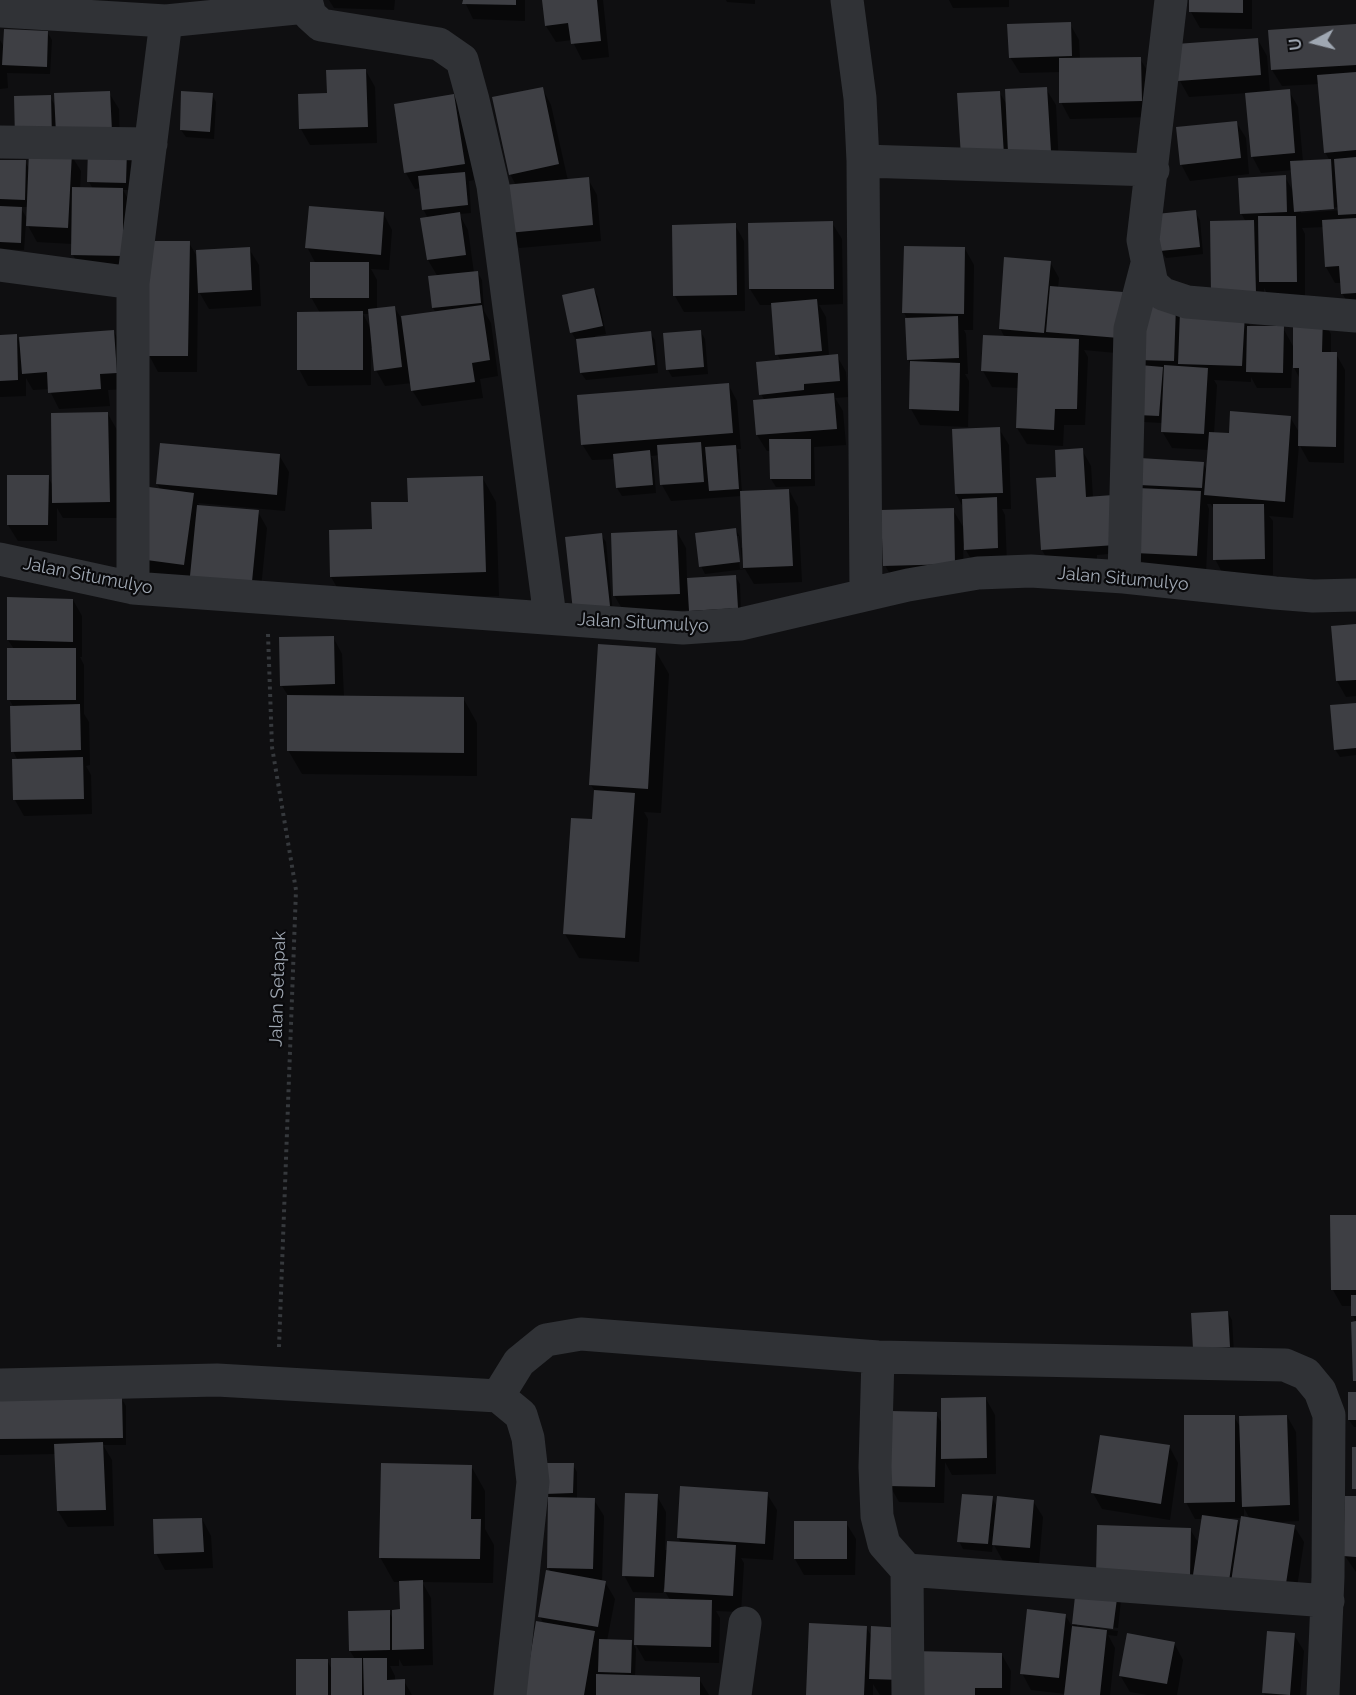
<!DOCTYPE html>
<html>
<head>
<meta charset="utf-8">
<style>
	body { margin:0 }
	#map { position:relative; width:1356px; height:1695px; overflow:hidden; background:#0f0f11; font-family:Raleway,sans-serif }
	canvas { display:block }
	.north { position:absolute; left:1284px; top:12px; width:60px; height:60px; -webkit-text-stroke:4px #0a0a0c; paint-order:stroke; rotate:263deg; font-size:16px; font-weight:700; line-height:24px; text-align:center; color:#9fa7b2 }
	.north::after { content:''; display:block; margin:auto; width:21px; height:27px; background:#9fa7b2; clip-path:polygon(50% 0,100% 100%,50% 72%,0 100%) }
</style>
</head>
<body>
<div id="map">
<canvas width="1356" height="1695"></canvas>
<div class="north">U</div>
</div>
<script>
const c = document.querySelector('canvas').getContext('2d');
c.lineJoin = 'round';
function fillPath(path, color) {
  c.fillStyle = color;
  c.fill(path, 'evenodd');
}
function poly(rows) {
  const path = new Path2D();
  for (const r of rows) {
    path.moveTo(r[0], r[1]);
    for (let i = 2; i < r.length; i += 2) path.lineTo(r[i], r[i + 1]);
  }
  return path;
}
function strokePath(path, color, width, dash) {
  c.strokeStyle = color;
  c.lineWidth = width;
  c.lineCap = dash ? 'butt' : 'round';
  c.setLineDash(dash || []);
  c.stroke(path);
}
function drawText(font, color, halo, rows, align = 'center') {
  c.font = font + ' Raleway,sans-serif';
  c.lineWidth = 4.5;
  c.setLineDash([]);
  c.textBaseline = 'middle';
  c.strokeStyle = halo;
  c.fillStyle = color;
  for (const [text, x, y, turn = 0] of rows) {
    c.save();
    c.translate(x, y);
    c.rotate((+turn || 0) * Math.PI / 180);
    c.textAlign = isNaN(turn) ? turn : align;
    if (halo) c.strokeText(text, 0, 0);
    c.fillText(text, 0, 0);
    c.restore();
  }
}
fillPath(poly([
	[329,0,395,0,394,10,334,8],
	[464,0,525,0,525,21,473,19],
	[544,0,603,0,609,57,582,60,572,40,556,42,546,26],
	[726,0,755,0,755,4,727,2],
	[949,0,1009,0,1009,7,953,8],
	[1191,0,1252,0,1252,29,1200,28,1191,12],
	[1070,24,1079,40,1080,60,1140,59,1150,75,1151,117,1070,119,1061,102,1061,72,1020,73,1010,57],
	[1356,26,1356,309,1352,310,1342,293,1342,283,1335,283,1326,267,1324,227,1302,228,1305,234,1305,298,1270,298,1264,288,1264,309,1222,309,1246,222,1241,213,1285,177,1294,193,1292,170,1261,173,1252,156,1247,93,1189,97,1180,81,1258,40,1267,56,1270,92,1289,91,1298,107,1303,162,1330,161,1325,152,1319,84,1282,86,1272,70],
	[1341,207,1342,210,1301,213,1301,210],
	[47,32,52,40,50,74,7,73,8,88,0,89,0,40,4,47],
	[366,71,375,87,377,143,310,145,301,129,328,94],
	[542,88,551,105,568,181,588,179,597,195,601,241,519,248,509,232,516,185,510,174],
	[1046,89,1056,105,1059,167,972,173,999,92,1008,106],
	[109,93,119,109,120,147,131,159,130,190,123,190,132,206,131,272,82,271,73,255,73,244,37,242,26,222,24,250,0,249,0,161,25,162,30,170,71,155,81,171,80,189,93,189,89,182,89,149,21,146,50,97,56,107],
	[20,207,29,207,28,220],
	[212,95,216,102,214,139,186,137,181,130],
	[454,96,463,112,474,180,469,181,471,213,459,214,468,230,474,273,477,272,482,280,484,311,491,323,498,376,480,379,483,398,422,406,412,390,412,383,385,386,376,370,373,348,371,348,371,385,308,386,299,369,320,313,311,297,316,264,307,247,383,213,392,230,389,270,371,269,377,280,377,309,395,308,401,318,436,313,433,308,430,278,438,277,428,260,422,219,428,218,423,209,421,188,415,189,406,173,395,105],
	[363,314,370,314,371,329],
	[1236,122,1246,138,1249,174,1190,181,1181,164],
	[1195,212,1200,220,1203,254,1166,258,1161,251],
	[832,223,842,239,843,304,819,305,826,317,829,356,837,356,846,372,848,397,835,398,843,411,846,445,814,447,815,486,776,487,771,479,771,451,767,451,757,435,765,401,761,394,781,361,777,354,773,305,760,305,750,289,749,224],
	[735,225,744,241,745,311,684,312,675,296],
	[189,243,198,258,249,249,259,265,261,306,209,309,198,290,197,372,158,372,149,355],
	[965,249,974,265,973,330,964,330,966,334,968,374,965,374,969,381,968,427,920,425,911,409,911,365,908,359,907,318,904,313],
	[1050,262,1059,278,1058,288,1122,294,1127,354,1084,350,1088,357,1085,425,1064,425,1063,446,1027,444,1017,428,1019,388,992,387,983,371,1005,338,1000,328],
	[594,290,598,297,606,334,595,336,595,338,650,333,655,340,658,373,586,380,581,373,576,340,572,333],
	[1175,309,1181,320,1244,315,1251,327,1283,328,1294,348,1322,318,1331,334,1331,354,1336,354,1345,370,1344,463,1309,462,1299,444,1293,518,1269,516,1273,521,1273,575,1224,576,1215,559,1214,510,1211,504,1207,504,1209,509,1206,572,1146,569,1136,553,1140,485,1203,463,1207,471,1209,450,1172,448,1162,431,1163,423,1143,422,1139,359],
	[1292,364,1300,379,1300,434,1290,417,1230,435,1214,433,1217,385,1214,380,1251,382,1251,377,1257,388,1291,388],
	[700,331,705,339,708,374,672,377,668,370],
	[114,332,123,348,126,389,108,390,110,406,59,409,49,389,33,390,26,378,26,396,0,397,0,336,16,336,22,346],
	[728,384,737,401,741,449,737,449,739,454,742,493,789,490,798,507,802,582,754,584,745,569,705,574,701,566,736,530,740,537,741,548,744,547,741,496,671,501,662,485,660,455,651,456,653,460,656,493,622,496,617,488,615,459,592,460,582,444],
	[736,536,739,536,743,569,740,569],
	[108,414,117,430,118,518,63,518,57,508,57,541,18,541,8,525,48,477,53,486],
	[999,429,1009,445,1011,509,1002,509,1005,515,1007,564,975,566,963,545,964,580,894,582,885,565,953,510,965,530,963,507,956,494],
	[1082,450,1091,466,1093,498,1120,553,1097,555,1097,564,1051,566,1042,550,1057,478],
	[279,455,289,472,285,511,198,503,200,506,258,512,267,528,259,608,150,575,141,559,161,490,157,484],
	[482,477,496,502,499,596,345,601,331,577,374,530,410,503],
	[677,532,686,548,687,579,735,576,740,584,741,615,695,618,690,610,624,612,614,595],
	[601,535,606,542,613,614,579,618],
	[73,600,82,616,82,657,80,657,84,665,84,714,89,722,90,765,86,766,91,775,92,814,24,816,15,800,18,761,13,751,14,708,9,699,14,649,8,640],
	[1356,625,1356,696,1346,697,1337,681],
	[333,637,342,654,344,697,463,698,477,723,477,776,302,774,288,750,289,697,282,686],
	[655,650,669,674,661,813,644,812,648,819,639,962,579,958,565,934,594,820,596,793,591,785],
	[1356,704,1356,755,1340,757,1335,749],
	[1356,1216,1356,1322,1353,1316,1353,1306,1342,1306,1333,1290],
	[1228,1313,1232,1320,1234,1354,1199,1356],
	[1356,1393,1356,1427,1354,1427,1349,1420],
	[121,1398,126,1406,126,1445,103,1445,112,1460,114,1526,68,1527,58,1511,56,1454,0,1455,0,1399],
	[986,1399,995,1415,996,1474,952,1475,945,1462,944,1503,899,1502,890,1486,936,1414,943,1425],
	[1287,1416,1296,1432,1299,1521,1279,1522,1279,1524,1294,1526,1304,1542,1294,1606,1121,1600,1118,1628,1077,1623,1077,1626,1118,1631,1117,1636,1108,1635,1115,1648,1110,1695,1066,1695,1066,1694,1031,1690,1022,1673,1065,1615,1073,1628,1078,1588,1190,1529,1199,1544,1203,1519,1195,1519,1186,1502,1234,1417,1241,1428],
	[1244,1508,1250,1519,1244,1518],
	[1230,1518,1243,1518,1241,1528,1237,1521,1230,1520],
	[1169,1446,1178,1463,1170,1520,1102,1509,1093,1493],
	[573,1465,577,1472,577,1499,594,1500,604,1516,602,1582,605,1582,615,1599,607,1641,631,1641,636,1649,635,1677,699,1679,709,1695,525,1695,544,1624,540,1617,551,1573,548,1567,550,1498,547,1493],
	[471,1466,485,1491,485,1529,494,1545,493,1583,422,1582,431,1598,433,1665,403,1666,399,1659,399,1666,390,1666,395,1676,395,1681,404,1681,412,1695,297,1695,327,1660,332,1670,355,1659,350,1651,389,1612,393,1619,402,1611,401,1582,394,1582,380,1557],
	[767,1494,777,1510,773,1560,741,1558,744,1563,741,1612,716,1611,720,1618,719,1663,645,1661,636,1645,670,1600,663,1588,663,1593,633,1592,624,1575,657,1496,666,1512,665,1550,668,1550,681,1543,678,1537],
	[992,1498,997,1507,1033,1501,1043,1517,1039,1564,1003,1561,993,1543,992,1552,963,1549,959,1541],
	[1356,1498,1356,1572,1345,1556],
	[202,1519,211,1536,213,1568,165,1570,156,1553],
	[846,1523,856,1539,855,1575,804,1575,795,1559],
	[866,1627,872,1637,912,1653,1002,1655,1011,1671,1010,1695,880,1695,873,1684,873,1695,808,1695],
	[1294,1635,1304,1651,1300,1695,1265,1695,1263,1692],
	[1174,1643,1183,1660,1177,1695,1148,1695,1130,1692,1120,1675]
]), '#0007');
fillPath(poly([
	[463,0,516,0,516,5,462,4],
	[542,0,597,0,601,41,571,44,568,23,545,26],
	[1189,0,1243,0,1243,13,1189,12],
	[1071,22,1072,56,1009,58,1007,24],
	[1356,24,1356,65,1271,70,1268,30],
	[4,29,48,31,47,67,2,65],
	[1258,38,1261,75,1178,81,1176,44],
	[1141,57,1142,101,1059,103,1059,58],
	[366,69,368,127,299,129,298,94,327,93,326,70],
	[1356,72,1356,150,1324,153,1317,75],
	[543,87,559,164,509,175,492,97],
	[1047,87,1051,151,1008,153,1005,89],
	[1290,89,1295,153,1251,157,1245,93],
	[110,91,112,131,56,134,54,93],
	[181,91,213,93,210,132,180,130],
	[1000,91,1004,155,961,157,957,93],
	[454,94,465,164,404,173,394,104],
	[51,95,52,138,15,139,14,96],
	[1237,121,1241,158,1180,165,1176,127],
	[88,149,127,150,126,183,87,182],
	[29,151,72,153,68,228,26,226],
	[1356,157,1356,214,1338,215,1334,159],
	[1331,159,1334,209,1294,212,1290,161],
	[0,160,26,160,25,200,0,199],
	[465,172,468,205,422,210,418,176],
	[1286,175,1287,212,1240,214,1238,178],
	[589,177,593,225,508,233,504,185],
	[72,187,123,188,123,256,71,255],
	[0,206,22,207,21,243,0,242],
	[309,206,384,212,381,255,305,248],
	[1196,210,1200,247,1160,251,1156,214],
	[460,212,466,255,427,260,420,218],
	[1258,216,1296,216,1297,282,1259,282],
	[1356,218,1356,293,1341,294,1339,266,1325,267,1322,220],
	[1254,220,1256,293,1211,294,1210,221],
	[833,221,834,289,749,289,748,223],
	[736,223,737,295,673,296,672,225],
	[148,241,190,241,188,356,147,356],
	[904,246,965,247,964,314,902,313],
	[250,247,252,290,198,293,196,250],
	[1004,257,1051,261,1044,333,999,329],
	[310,262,369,262,369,298,310,298],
	[478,271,481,303,432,308,428,276],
	[1050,286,1123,292,1119,338,1046,332],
	[594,288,603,326,570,333,562,295],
	[817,299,822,351,775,355,771,303],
	[482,305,490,360,472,363,475,382,411,391,401,316],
	[395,306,402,367,374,371,368,309],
	[1140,306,1176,307,1174,361,1137,360],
	[363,311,363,370,297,370,297,312],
	[1180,311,1245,314,1242,366,1178,364],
	[958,316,959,358,907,360,905,318],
	[1293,316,1323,316,1322,352,1337,352,1336,447,1298,446,1299,368,1293,368],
	[1247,326,1284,326,1283,373,1246,372],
	[114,330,117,373,100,374,101,389,48,393,47,372,22,374,19,337],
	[701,330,704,367,666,370,663,333],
	[651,331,655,365,580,373,576,339],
	[17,334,18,380,0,381,0,335],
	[983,335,1079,339,1077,409,1055,409,1054,430,1016,428,1018,373,981,371],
	[838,354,840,381,804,384,804,390,759,395,756,362],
	[910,361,960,363,959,411,909,409],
	[1140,365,1163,367,1159,416,1137,415],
	[1164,365,1208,368,1204,434,1161,432],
	[729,383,733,433,581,445,577,395],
	[834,393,837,429,756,435,753,400],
	[1230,411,1291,416,1285,502,1204,495,1209,432,1229,433],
	[108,412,110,502,52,503,51,413],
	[1000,427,1003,493,955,494,952,429],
	[769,439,811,439,811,479,770,479],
	[701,442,704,482,660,485,657,445],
	[160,443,280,454,277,495,156,484],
	[736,445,739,489,709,491,705,447],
	[1083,448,1086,497,1113,495,1116,545,1041,550,1036,478,1056,477,1055,450],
	[650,450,653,485,616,488,613,454],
	[1140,458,1204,462,1202,488,1139,485],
	[7,475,49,475,48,525,7,525],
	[483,476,486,572,330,577,329,530,372,529,371,502,408,502,407,478],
	[149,487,194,493,184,565,139,559],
	[1138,488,1201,491,1197,556,1135,553],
	[789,489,793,566,743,568,740,491],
	[997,497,998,548,964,550,962,499],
	[1213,504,1264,504,1265,559,1213,560],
	[197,505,259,510,251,592,189,586],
	[954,508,955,564,883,566,881,510],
	[736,528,740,562,699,567,695,533],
	[677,530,680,594,613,596,611,533],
	[602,533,610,606,573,611,565,537],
	[736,575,738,608,689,611,687,578],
	[7,597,73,599,73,642,7,640],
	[1356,624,1356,680,1336,681,1331,626],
	[334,636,335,684,280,686,279,637],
	[598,644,656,648,648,789,589,785],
	[7,648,76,648,76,700,7,700],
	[287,695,464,697,464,753,287,751],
	[1356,703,1356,748,1334,750,1330,705],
	[80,704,81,750,11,752,10,706],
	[83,757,84,799,13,800,12,759],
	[594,790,635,793,625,938,563,934,571,818,592,819],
	[1330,1215,1356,1215,1356,1290,1331,1290],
	[1351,1295,1356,1295,1356,1316,1351,1316],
	[1228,1311,1230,1347,1193,1349,1191,1313],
	[1356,1321,1356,1381,1353,1381,1351,1322],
	[1348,1392,1356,1392,1356,1420,1348,1420],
	[122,1397,123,1438,0,1439,0,1398],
	[986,1397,987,1458,941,1459,941,1398],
	[890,1411,937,1412,935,1487,888,1486],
	[1184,1415,1235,1415,1235,1502,1184,1503],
	[1287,1415,1290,1505,1242,1507,1239,1416],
	[1100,1435,1170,1445,1161,1504,1091,1493],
	[103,1442,106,1510,57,1511,54,1444],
	[1352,1447,1356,1447,1356,1489,1352,1489],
	[381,1463,472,1465,471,1519,481,1519,480,1559,379,1558],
	[545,1463,574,1463,573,1493,545,1494],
	[680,1486,768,1492,765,1544,677,1538],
	[625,1493,658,1494,654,1577,622,1576],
	[962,1494,993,1496,988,1544,957,1542],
	[997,1496,1034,1500,1030,1548,992,1545],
	[1345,1496,1356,1496,1356,1557,1343,1556],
	[548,1497,595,1498,593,1569,547,1568],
	[1202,1515,1238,1520,1229,1581,1193,1575],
	[1241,1516,1295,1525,1285,1590,1231,1582],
	[202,1518,204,1552,154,1554,153,1519],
	[794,1521,847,1521,847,1559,794,1559],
	[1097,1525,1191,1528,1190,1577,1096,1575],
	[667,1541,736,1545,733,1596,664,1592],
	[546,1570,606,1581,598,1627,538,1617],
	[423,1580,424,1649,392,1650,392,1610,400,1609,399,1581],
	[1076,1587,1118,1591,1113,1629,1072,1624],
	[635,1598,712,1600,711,1647,634,1645],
	[1027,1609,1066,1614,1059,1678,1020,1674],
	[390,1610,390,1650,349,1651,348,1611],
	[536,1621,595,1631,584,1695,524,1695],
	[809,1623,867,1626,864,1695,806,1695],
	[871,1626,904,1628,902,1680,869,1679],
	[1072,1626,1107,1630,1100,1695,1064,1695],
	[1267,1631,1295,1633,1290,1695,1262,1693],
	[1127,1633,1175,1642,1167,1684,1119,1676],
	[599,1639,632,1640,631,1673,598,1672],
	[912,1651,1002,1653,1002,1688,975,1688,975,1695,911,1695],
	[331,1658,362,1658,362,1695,331,1695],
	[363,1658,387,1658,387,1680,405,1679,405,1695,364,1695],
	[296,1659,328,1659,328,1695,296,1695],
	[596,1674,700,1677,700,1695,596,1695]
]), '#3e3f44');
strokePath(poly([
	[268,634,272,747,296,890,279,1347]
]), '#36393d', 4, [3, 4.5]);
strokePath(poly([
	[306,0,310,15,321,25,439,44,462,60,473,100,493,186,550,617],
	[847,0,860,98,863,161,866,594],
	[1171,0,1143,240,1152,284,1163,294,1187,302,1356,316],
	[0,11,166,21,306,7],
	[0,142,151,144],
	[863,161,1153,170],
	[0,265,133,283],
	[0,559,133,588,683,628,741,624,908,585,978,573,1031,571,1124,577,1275,593,1313,596,1356,595],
	[1124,577,1130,329,1147,264],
	[133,588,133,283,166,21],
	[878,1357,875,1467,877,1516,884,1544,907,1570,908,1695],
	[0,1385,217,1380,498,1396,521,1415,528,1438,533,1482,510,1695],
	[498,1396,519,1362,546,1340,581,1334,878,1357,1285,1365,1306,1374,1320,1391,1329,1415,1328,1577,1323,1695],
	[907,1570,1328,1601],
	[735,1695,745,1623]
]), '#303236', 33);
drawText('18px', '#9fa7b2', '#0a0a0c', [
	["Jalan Situmulyo",88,576,11],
	["Jalan Situmulyo",1123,579,5],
	["Jalan Situmulyo",643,623,3],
	["Jalan Setapak",278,989,-88]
]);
</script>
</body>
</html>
